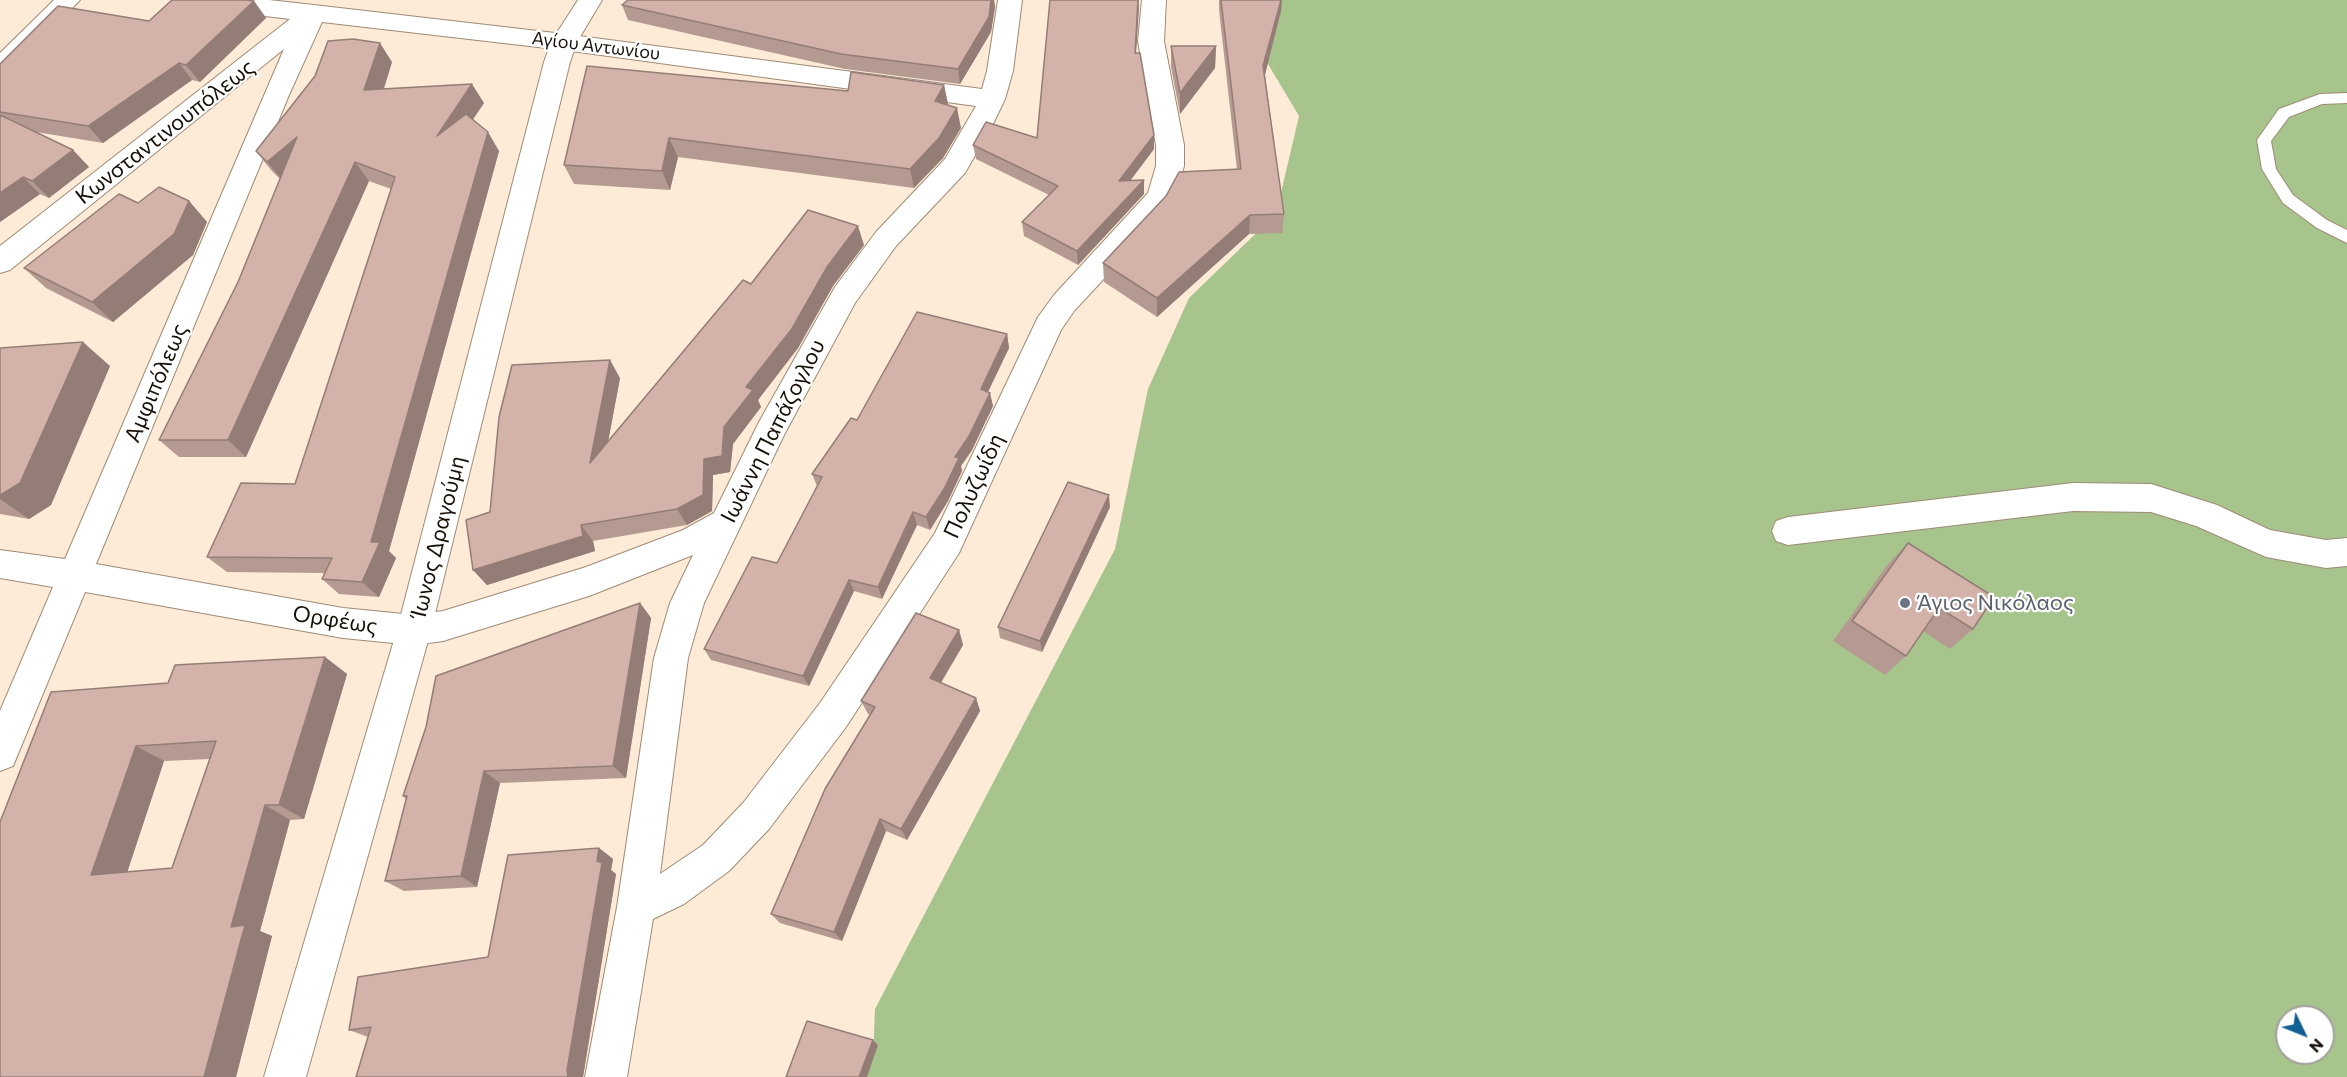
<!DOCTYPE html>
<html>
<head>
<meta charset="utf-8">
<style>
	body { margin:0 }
	#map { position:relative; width:2347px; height:1077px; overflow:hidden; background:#fdebd8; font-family:Commissioner,sans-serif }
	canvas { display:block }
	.north { position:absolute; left:2275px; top:1005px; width:60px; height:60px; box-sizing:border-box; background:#fff; border:2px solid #a29f9c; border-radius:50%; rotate:133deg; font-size:16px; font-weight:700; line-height:24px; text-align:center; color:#171008 }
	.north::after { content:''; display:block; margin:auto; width:21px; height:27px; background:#126093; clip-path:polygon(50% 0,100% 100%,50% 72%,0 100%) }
</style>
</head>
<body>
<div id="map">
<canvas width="2347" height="1077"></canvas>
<div class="north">N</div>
</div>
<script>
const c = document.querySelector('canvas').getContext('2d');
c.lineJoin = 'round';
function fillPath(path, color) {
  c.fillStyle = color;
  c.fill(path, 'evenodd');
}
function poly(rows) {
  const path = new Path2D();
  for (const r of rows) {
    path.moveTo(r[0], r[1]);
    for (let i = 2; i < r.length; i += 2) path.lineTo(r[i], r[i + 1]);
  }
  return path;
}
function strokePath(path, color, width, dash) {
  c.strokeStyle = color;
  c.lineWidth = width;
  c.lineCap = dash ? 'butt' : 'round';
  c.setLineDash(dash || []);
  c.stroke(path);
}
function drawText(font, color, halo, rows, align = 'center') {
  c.font = font + ' Commissioner,sans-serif';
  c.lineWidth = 4.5;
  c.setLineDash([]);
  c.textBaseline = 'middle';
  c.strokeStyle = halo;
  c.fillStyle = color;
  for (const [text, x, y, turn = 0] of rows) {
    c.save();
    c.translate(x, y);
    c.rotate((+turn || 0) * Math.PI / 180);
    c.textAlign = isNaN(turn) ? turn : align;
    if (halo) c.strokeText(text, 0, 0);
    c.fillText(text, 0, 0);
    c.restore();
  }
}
fillPath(poly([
	[1276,0,2347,0,2347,1077,864,1077,873,1058,875,1009,1115,549,1148,389,1189,298,1276,214,1299,116,1259,49],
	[2287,1017,2323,1017,2323,1053,2287,1053]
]), '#a6c48c');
const lane = poly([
	[2347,93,2347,103,2322,104,2289,117,2271,141,2276,169,2293,195,2327,220,2347,230,2347,243,2317,228,2283,203,2262,169,2257,140,2279,109,2320,94,2347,93]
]);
const street = poly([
	[54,0,80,0,9,74,0,77,0,53,54,0],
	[187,0,269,0,314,5,564,34,982,89,987,71,998,0,1022,0,1013,71,1005,99,994,122,965,173,896,246,855,303,784,435,704,603,688,658,660,874,703,845,743,803,820,703,935,533,1038,317,1054,295,1148,193,1156,166,1156,145,1138,41,1142,0,1166,0,1164,41,1184,145,1184,166,1176,193,1164,214,1074,311,1061,330,959,553,846,727,769,829,729,871,684,904,653,919,627,1077,585,1077,617,907,654,658,670,603,693,555,589,596,443,641,414,645,343,638,85,592,13,766,0,771,0,711,53,587,0,578,0,550,65,559,284,49,10,270,0,273,0,246,290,19,199,8,190,6,187,0],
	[322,22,564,50,976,106,945,159,876,232,835,287,759,422,714,513,683,530,586,567,443,611,414,615,343,608,96,564,289,95,322,22],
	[2073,483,2151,484,2217,505,2270,530,2326,540,2347,538,2347,566,2326,568,2266,557,2196,526,2151,512,2073,511,1788,545,1776,541,1772,531,1776,521,1788,517,2073,483]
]);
const secondary = poly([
	[578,0,602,0,577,42,570,62,431,630,306,1077,264,1077,397,630,544,62,551,42,578,0]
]);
strokePath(lane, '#9f8b75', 2);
strokePath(street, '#9f8b75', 2);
strokePath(secondary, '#9f8b75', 2);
fillPath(lane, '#fff');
fillPath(street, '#fff');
fillPath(secondary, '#fff');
fillPath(poly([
	[628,0,994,0,995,7,991,32,960,84,845,69,628,20,622,5],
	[1050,0,1139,0,1136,53,1154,135,1154,149,1131,180,1144,180,1144,194,1078,265,1024,236,1022,222,1049,195,976,159,973,145,1037,138],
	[1219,0,1282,0,1281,11,1265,75,1284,214,1282,233,1249,234,1157,317,1104,282,1103,263,1237,170,1219,10],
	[254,1,266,18,200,82,192,80,103,143,36,132,73,150,89,167,49,198,40,194,0,222,0,64,149,21],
	[1171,46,1216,46,1215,68,1180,114,1171,67],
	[392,62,384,89,484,103,473,119,499,151,389,551,396,558,379,597,339,594,322,579,324,573,227,572,207,557,295,484,391,189,369,181,246,457,179,457,159,440,238,282,280,179,271,170,256,151],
	[944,85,948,105,961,128,943,158,914,188,678,157,670,190,574,184,564,165,848,91],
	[189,201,207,222,193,255,113,322,46,288,24,268,138,203],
	[864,245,833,286,798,348,758,400,761,407,733,444,730,472,713,475,712,511,687,525,593,541,595,551,487,585,473,570,490,512,620,378,608,441,751,284],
	[1007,334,1009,348,988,392,990,393,993,406,972,450,961,466,962,471,948,501,930,530,917,525,882,599,854,591,809,686,711,660,704,649,777,563,817,486,812,474,857,420],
	[0,348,110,366,51,505,29,519,0,514],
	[1110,507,1042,652,1000,638,998,627],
	[1908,543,1973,629,1950,649,1923,631,1906,656,1885,675,1833,641,1888,564],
	[640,603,651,618,626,778,500,783,477,887,404,891,385,881,406,799,403,796],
	[959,630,963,645,941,683,976,698,980,711,907,840,886,831,842,941,780,923,771,914,870,715,868,714,861,701],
	[325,657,347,674,304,819,290,820,260,931,272,936,236,1077,0,1077,0,822,168,683],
	[210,759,172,868,127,872,164,761],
	[599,848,613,859,611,870,616,874,583,1077,356,1077,368,1037,349,1030,488,957]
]), '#b59a91');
fillPath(poly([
	[989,0,994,0,995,7,991,32,960,84,958,69],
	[1138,0,1139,9,1135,67,1135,53],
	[1281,0,1282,0,1281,11,1262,86,1263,66],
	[254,1,266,18,200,82,186,65],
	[380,43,392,62,377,109,364,90],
	[1216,46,1215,68,1180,114,1180,93],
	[179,63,192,80,103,143,88,126],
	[472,84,484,103,449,155,437,136],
	[944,85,948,104,939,121,935,101],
	[957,108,961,128,943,158,914,188,910,169],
	[488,132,499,151,389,551,396,558,379,597,362,582,371,542],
	[1154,135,1154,149,1119,195,1119,181],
	[297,137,283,181,267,162],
	[669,138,678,157,670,190,662,171],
	[73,150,89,167,49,198,32,181],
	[355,162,369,181,246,457,228,440],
	[23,177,40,194,0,222,0,193],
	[1144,180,1144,194,1078,265,1077,251],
	[189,201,207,222,193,255,113,322,92,302],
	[1250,215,1249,234,1157,317,1157,298],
	[858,226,864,245,833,286,798,348,758,400,761,407,733,444,730,472,713,475,712,511,687,525,677,509,704,459,724,427,746,387,827,267],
	[1007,334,1009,348,983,402,981,389],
	[83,342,110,366,51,505,29,519,0,499,0,495],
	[610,360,620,378,601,480,590,463],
	[990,393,993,406,972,450,961,466,962,471,948,501,930,530,926,517,955,457],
	[1109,495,1110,507,1042,652,1040,641],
	[913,512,917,525,882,599,878,587],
	[581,525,593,541,595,551,487,585,473,570],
	[849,580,854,591,809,686,803,676],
	[640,603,651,618,626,778,613,766],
	[959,630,963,645,935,692,930,678],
	[325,657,347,674,304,819,279,805],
	[976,698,980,711,907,840,901,829],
	[136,746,164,761,122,888,91,875],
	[484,771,500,783,477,887,461,876],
	[265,805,290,820,260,931,272,936,236,1077,204,1077,231,927],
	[880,819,886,831,842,941,834,932],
	[599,848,613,859,611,870,616,874,583,1077,568,1077,567,1070],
	[873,1040,878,1045,867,1077,859,1077]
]), '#947d76');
const building = poly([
	[172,0,246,0,254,1,186,65,179,63,88,126,0,112,0,64,58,6,149,21,172,0],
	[628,0,991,0,989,17,958,69,841,54,622,5,628,0],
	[1050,0,1138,0,1135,53,1140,53,1154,135,1119,181,1144,180,1077,251,1022,222,1058,186,973,145,986,122,1037,138,1050,0],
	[1221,0,1281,0,1263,66,1284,214,1250,215,1157,298,1103,263,1166,196,1179,172,1241,169,1221,0],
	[353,39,380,43,364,90,472,84,437,136,466,114,488,132,371,542,380,542,362,582,322,579,332,558,207,557,241,483,295,484,395,177,355,162,228,440,159,440,238,282,297,137,267,162,256,151,315,76,328,41,353,39],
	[1171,46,1216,46,1180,93,1171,46],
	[587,66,848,91,851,72,944,85,935,101,957,108,939,138,910,169,669,138,662,171,564,165,587,66],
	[0,115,73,150,32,181,23,177,0,193,0,115],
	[159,187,189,201,174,234,92,302,24,268,119,194,138,203,159,187],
	[808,210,858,226,827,267,791,330,746,387,753,390,724,427,722,456,704,459,703,495,677,509,581,525,583,536,473,570,466,520,490,512,499,417,512,365,610,360,590,463,743,280,751,284,808,210],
	[917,312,1007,334,981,389,990,393,969,436,955,457,959,458,944,489,926,517,913,512,878,587,849,580,803,676,704,649,752,557,777,563,822,477,812,474,851,418,857,420,917,312],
	[83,342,20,483,0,495,0,348,83,342],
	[1068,482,1109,495,1040,641,998,627,1068,482],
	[1908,543,1994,597,1973,629,1939,608,1906,656,1852,621,1908,543],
	[640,603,613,766,484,771,461,876,385,881,407,796,403,796,426,727,436,676,640,603],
	[916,613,959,630,930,678,976,698,901,829,880,819,834,932,771,914,825,789,875,707,861,701,916,613],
	[325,657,279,805,265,805,231,927,245,925,204,1077,0,1077,0,822,51,692,168,683,175,665,325,657],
	[216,741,172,868,91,875,136,746,216,741],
	[599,848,597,861,602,863,567,1070,568,1077,356,1077,371,1027,349,1030,358,977,488,957,508,855,599,848],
	[807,1021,873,1040,859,1077,786,1077,807,1021]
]);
fillPath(building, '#d3b3a9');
strokePath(building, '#947d76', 1.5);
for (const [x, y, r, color] of [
	[1905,603,6,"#6b7280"]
]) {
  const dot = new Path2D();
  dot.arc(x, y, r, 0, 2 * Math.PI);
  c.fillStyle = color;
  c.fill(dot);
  strokePath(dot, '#fff', 2);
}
drawText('18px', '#171008', '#fff', [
	["Αγίου Αντωνίου",596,46,7]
]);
drawText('22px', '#171008', '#fff', [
	["Κωνσταντινουπόλεως",165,132,-38],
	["Αμφιπόλεως",156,383,-67],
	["Ιωάννη Παπάζογλου",773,431,-63],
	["Πολυζωίδη",974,486,-65],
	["Ίωνος Δραγούμη",438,537,-76],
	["Ορφέως",335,620,9]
]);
drawText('22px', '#5b616d', '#fff', [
	["Άγιος Νικόλαος",1917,603]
], 'left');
</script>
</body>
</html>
